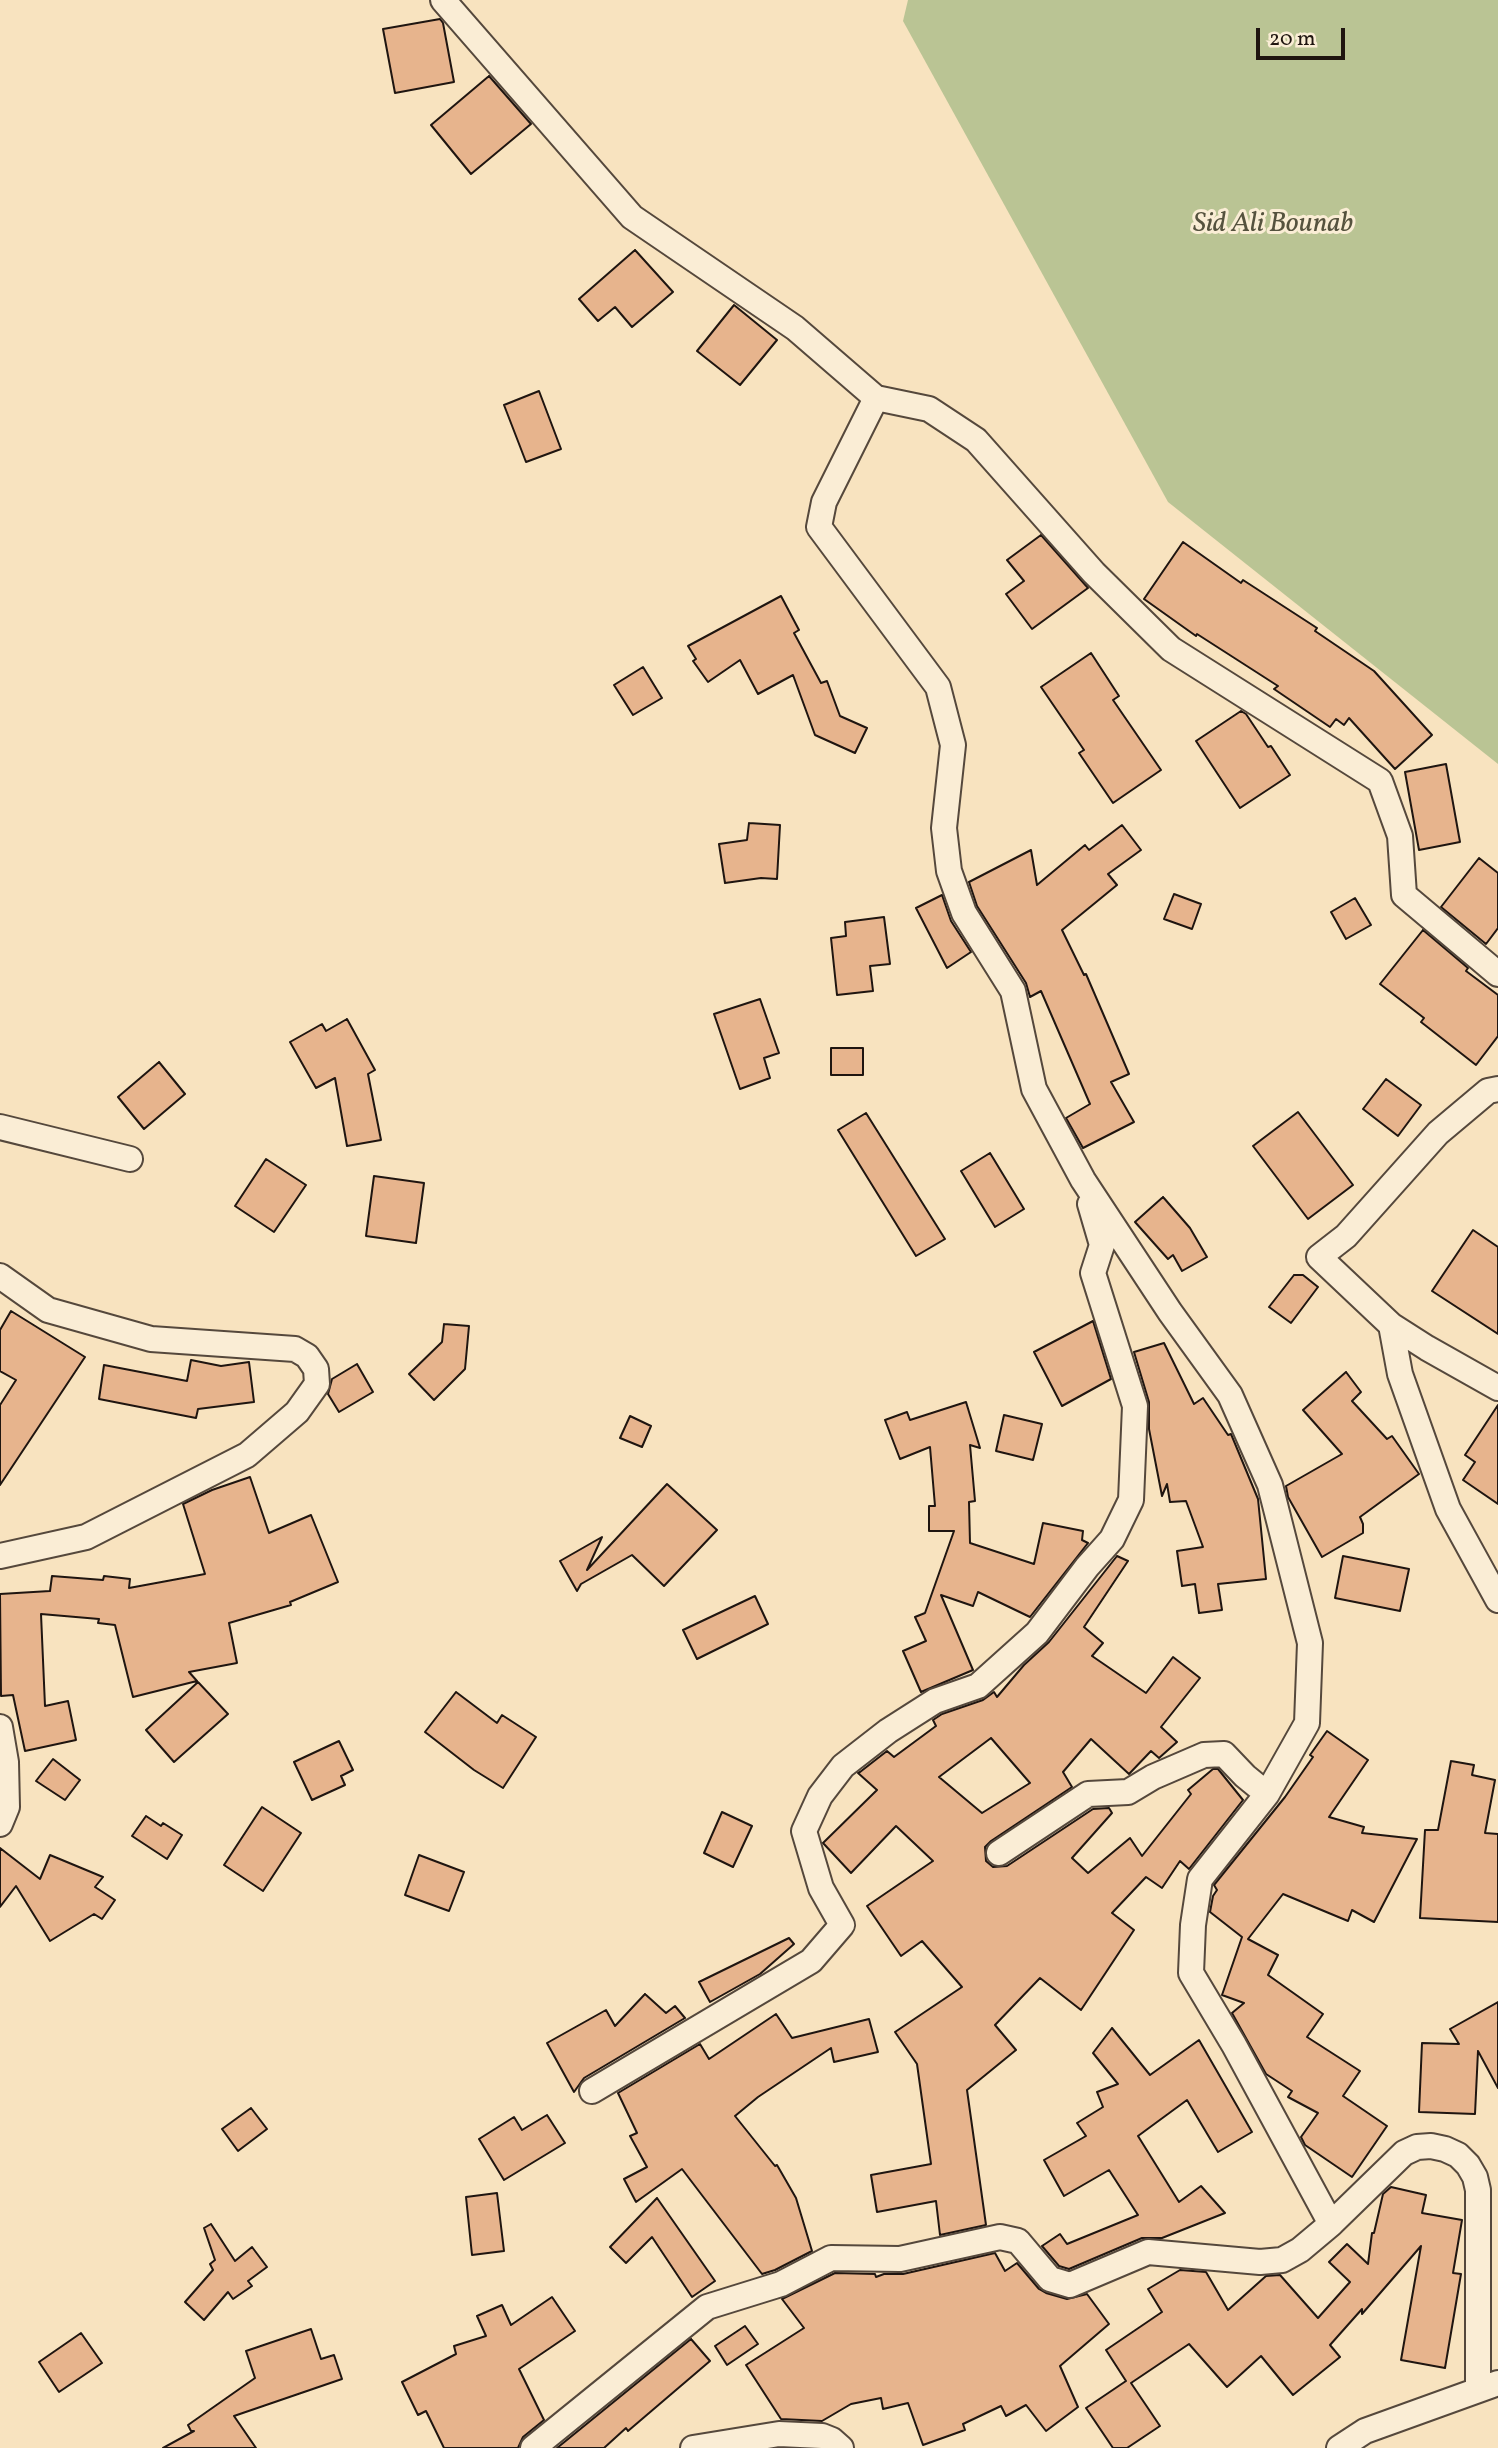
<!DOCTYPE html>
<html>
<head>
<meta charset="utf-8">
<style>
	body { margin:0 }
	#map { position:relative; width:1498px; height:2448px; overflow:hidden; background:#f8e3bf; font-family:Vollkorn,serif }
	canvas { display:block }
	.scale { position:absolute; left:1256px; top:28px; width:89px; height:32px; box-sizing:border-box; border:4px solid #1f1510; border-top:0; padding-left:9px; font-size:21px; line-height:24px; white-space:nowrap; color:#1f1510; -webkit-text-stroke:5px #faedd5; paint-order:stroke }
</style>
</head>
<body>
<div id="map">
<canvas width="1498" height="2448"></canvas>
<div class="scale">20 m</div>
</div>
<script>
const c = document.querySelector('canvas').getContext('2d');
c.lineJoin = 'round';
function fillPath(path, color) {
  c.fillStyle = color;
  c.fill(path, 'evenodd');
}
function poly(rows) {
  const path = new Path2D();
  for (const r of rows) {
    path.moveTo(r[0], r[1]);
    for (let i = 2; i < r.length; i += 2) path.lineTo(r[i], r[i + 1]);
  }
  return path;
}
function strokePath(path, color, width, dash) {
  c.strokeStyle = color;
  c.lineWidth = width;
  c.lineCap = dash ? 'butt' : 'round';
  c.setLineDash(dash || []);
  c.stroke(path);
}
function drawText(font, color, halo, rows, align = 'center') {
  c.font = font + ' Vollkorn,serif';
  c.lineWidth = 6;
  c.setLineDash([]);
  c.textBaseline = 'middle';
  c.strokeStyle = halo;
  c.fillStyle = color;
  for (const [text, x, y, turn = 0] of rows) {
    c.save();
    c.translate(x, y);
    c.rotate((+turn || 0) * Math.PI / 180);
    c.textAlign = isNaN(turn) ? turn : align;
    if (halo) c.strokeText(text, 0, 0);
    c.fillText(text, 0, 0);
    c.restore();
  }
}
fillPath(poly([
	[908,0,1498,0,1498,764,1168,502,903,21]
]), '#bac494');
const building = poly([
	[440,19,443,23,454,82,395,93,383,29,440,19],
	[489,76,531,124,471,174,431,125,489,76],
	[635,250,673,292,632,327,615,307,598,321,579,299,635,250],
	[734,305,777,340,740,385,697,351,734,305],
	[539,391,561,449,526,462,504,405,539,391],
	[1041,535,1088,588,1032,629,1006,594,1024,581,1007,560,1041,535],
	[1183,542,1241,583,1243,580,1317,628,1315,631,1374,671,1432,735,1395,769,1349,718,1344,725,1336,719,1330,727,1274,689,1278,686,1197,634,1196,636,1144,599,1183,542],
	[781,596,799,630,794,633,821,683,827,681,840,716,867,728,855,753,815,735,793,675,758,694,740,660,708,682,693,661,696,659,688,646,781,596],
	[1091,653,1119,696,1113,700,1161,770,1113,803,1079,753,1084,750,1041,687,1091,653],
	[643,667,662,698,633,715,614,685,643,667],
	[1241,711,1246,714,1268,747,1271,746,1290,775,1240,808,1196,741,1241,711],
	[1446,764,1460,842,1419,850,1405,772,1446,764],
	[749,823,780,825,777,879,761,878,725,883,719,844,747,840,749,823],
	[1122,825,1141,850,1108,874,1117,885,1062,930,1084,975,1086,974,1129,1074,1111,1082,1134,1122,1083,1148,1066,1118,1090,1104,1041,991,1030,997,1026,983,977,906,969,882,1031,850,1037,885,1085,845,1089,850,1122,825],
	[1479,858,1498,873,1498,928,1486,944,1441,907,1479,858],
	[1174,894,1201,904,1192,929,1164,919,1174,894],
	[942,895,951,921,971,952,947,968,916,908,942,895],
	[1355,898,1371,925,1346,939,1331,912,1355,898],
	[884,917,890,964,870,966,873,991,837,995,831,938,846,936,845,922,884,917],
	[1423,930,1468,968,1466,971,1498,995,1498,1036,1476,1065,1421,1022,1424,1018,1380,984,1423,930],
	[760,999,779,1053,764,1058,770,1078,740,1089,714,1014,760,999],
	[347,1019,375,1070,368,1074,381,1140,347,1146,335,1078,316,1088,290,1042,322,1024,326,1031,347,1019],
	[831,1048,863,1048,863,1075,831,1075,831,1048],
	[159,1062,185,1094,144,1129,118,1097,159,1062],
	[1386,1079,1421,1105,1398,1136,1363,1109,1386,1079],
	[1298,1112,1353,1185,1308,1219,1253,1146,1298,1112],
	[866,1113,945,1239,916,1256,838,1130,866,1113],
	[990,1153,1024,1209,995,1227,961,1171,990,1153],
	[266,1159,306,1185,274,1232,235,1206,266,1159],
	[374,1176,424,1183,416,1243,366,1236,374,1176],
	[1163,1197,1190,1228,1207,1257,1182,1271,1173,1255,1168,1259,1135,1222,1163,1197],
	[1473,1230,1498,1247,1498,1334,1432,1291,1473,1230],
	[1294,1275,1303,1275,1318,1287,1291,1323,1269,1307,1294,1275],
	[11,1311,85,1357,0,1485,0,1405,16,1380,0,1371,0,1330,11,1311],
	[1093,1321,1111,1379,1062,1406,1034,1352,1093,1321],
	[444,1324,469,1326,465,1369,434,1400,409,1374,442,1342,444,1324],
	[1164,1343,1194,1404,1203,1398,1228,1435,1231,1434,1258,1499,1266,1579,1218,1584,1222,1610,1199,1613,1195,1584,1182,1586,1177,1551,1203,1547,1186,1501,1170,1502,1167,1484,1162,1496,1149,1429,1149,1402,1134,1352,1164,1343],
	[191,1360,221,1366,249,1362,254,1402,198,1409,196,1418,99,1399,104,1365,187,1381,191,1360],
	[357,1364,373,1392,339,1412,328,1394,332,1379,357,1364],
	[1346,1372,1361,1392,1352,1401,1387,1439,1392,1436,1419,1474,1360,1517,1363,1524,1363,1533,1322,1557,1288,1497,1286,1486,1342,1454,1303,1410,1346,1372],
	[966,1402,980,1448,970,1445,975,1501,969,1502,970,1543,1034,1564,1043,1523,1083,1531,1082,1540,1088,1543,1030,1617,978,1592,973,1606,941,1595,973,1670,921,1692,903,1651,926,1641,915,1617,925,1613,954,1531,929,1531,929,1506,935,1506,930,1447,900,1459,885,1420,907,1412,910,1420,966,1402],
	[1498,1405,1498,1504,1463,1480,1475,1462,1465,1455,1498,1405],
	[1004,1415,1042,1424,1033,1460,996,1451,1004,1415],
	[630,1416,651,1426,642,1447,620,1438,630,1416],
	[250,1477,269,1533,311,1515,338,1582,290,1602,291,1605,229,1623,237,1663,189,1672,197,1681,133,1697,115,1625,98,1623,99,1619,41,1614,45,1706,68,1701,76,1740,25,1751,13,1695,1,1696,0,1594,50,1591,52,1576,103,1580,104,1576,130,1579,129,1588,205,1574,183,1504,212,1490,250,1477],
	[667,1484,717,1530,664,1586,632,1555,581,1584,577,1591,560,1561,602,1537,587,1570,667,1484],
	[1117,1556,1128,1561,1084,1627,1103,1643,1092,1656,1146,1693,1173,1657,1200,1678,1161,1727,1177,1742,1159,1758,1151,1751,1129,1774,1091,1739,1063,1772,1072,1787,991,1841,985,1847,986,1861,993,1867,1007,1866,1093,1809,1109,1808,1112,1813,1072,1858,1088,1873,1130,1838,1142,1856,1191,1794,1188,1790,1213,1769,1218,1769,1243,1800,1189,1869,1180,1861,1162,1888,1146,1877,1112,1913,1134,1930,1081,2010,1040,1978,995,2025,1016,2050,967,2090,986,2225,940,2235,936,2201,877,2212,871,2175,931,2164,917,2064,895,2032,962,1987,922,1941,901,1956,867,1906,933,1861,896,1826,851,1873,823,1843,877,1790,858,1773,860,1772,887,1751,894,1757,936,1726,933,1720,942,1714,983,1700,994,1692,997,1697,1024,1665,1049,1642,1117,1556],
	[991,1738,1030,1783,982,1813,939,1777,991,1738],
	[1343,1556,1409,1569,1400,1611,1335,1598,1343,1556],
	[755,1596,768,1624,697,1659,683,1630,755,1596],
	[198,1682,228,1714,174,1762,146,1730,198,1682],
	[456,1692,497,1723,502,1715,536,1737,503,1788,474,1770,425,1732,456,1692],
	[1327,1731,1368,1760,1329,1817,1364,1827,1362,1833,1417,1839,1374,1922,1352,1910,1348,1921,1283,1894,1248,1939,1278,1955,1268,1975,1323,2014,1307,2037,1360,2071,1343,2096,1387,2126,1352,2177,1305,2145,1301,2137,1318,2113,1288,2097,1292,2091,1266,2074,1232,2013,1244,2003,1222,1995,1242,1937,1210,1912,1213,1896,1217,1890,1214,1885,1285,1797,1313,1757,1310,1755,1327,1731],
	[339,1741,353,1770,341,1776,345,1785,312,1800,294,1762,339,1741],
	[53,1759,80,1780,65,1800,36,1781,53,1759],
	[1451,1761,1474,1765,1472,1775,1495,1780,1485,1833,1498,1834,1498,1922,1420,1918,1425,1830,1438,1830,1451,1761],
	[262,1807,301,1833,263,1891,224,1865,262,1807],
	[722,1812,752,1826,733,1867,704,1853,722,1812],
	[146,1816,161,1826,163,1823,182,1835,167,1859,132,1836,146,1816],
	[0,1848,40,1879,50,1855,103,1877,95,1887,115,1900,102,1919,94,1914,50,1941,16,1886,0,1907,0,1848],
	[419,1855,464,1872,449,1911,405,1895,419,1855],
	[789,1938,794,1944,760,1974,710,2002,699,1982,789,1938],
	[645,1994,666,2013,675,2006,685,2018,584,2078,574,2092,547,2043,606,2010,615,2026,645,1994],
	[1498,2002,1498,2088,1478,2051,1475,2114,1419,2112,1422,2043,1459,2044,1450,2029,1498,2002],
	[776,2014,792,2038,869,2019,878,2052,834,2062,831,2048,758,2097,735,2116,775,2166,777,2165,796,2198,812,2251,775,2270,762,2274,682,2169,636,2202,624,2179,647,2167,630,2136,637,2133,618,2093,700,2044,709,2059,776,2014],
	[1112,2028,1150,2075,1199,2040,1252,2132,1218,2152,1187,2100,1138,2136,1179,2202,1201,2186,1225,2213,1162,2238,1142,2238,1069,2269,1059,2266,1042,2246,1060,2234,1067,2244,1138,2215,1109,2170,1064,2196,1044,2160,1086,2136,1077,2123,1103,2107,1097,2092,1118,2084,1093,2053,1112,2028],
	[251,2108,267,2129,238,2151,222,2129,251,2108],
	[547,2115,565,2143,504,2180,479,2139,514,2117,522,2130,547,2115],
	[1391,2187,1426,2195,1422,2213,1462,2220,1453,2273,1461,2274,1445,2368,1401,2360,1421,2246,1362,2314,1362,2309,1330,2345,1340,2357,1293,2395,1261,2356,1227,2387,1189,2344,1131,2383,1160,2426,1127,2448,1113,2448,1086,2408,1126,2381,1106,2350,1162,2312,1148,2289,1180,2270,1206,2272,1228,2310,1266,2276,1280,2275,1318,2318,1350,2282,1329,2262,1347,2244,1368,2264,1372,2233,1374,2233,1383,2194,1391,2187],
	[497,2193,504,2251,472,2255,466,2197,497,2193],
	[657,2198,715,2281,692,2297,652,2237,626,2263,610,2247,657,2198],
	[211,2224,235,2261,252,2247,267,2267,248,2281,252,2286,233,2299,228,2292,204,2320,185,2302,213,2270,210,2264,215,2260,204,2228,211,2224],
	[995,2253,1005,2271,1017,2263,1039,2289,1046,2293,1067,2299,1087,2294,1109,2324,1060,2366,1078,2407,1046,2431,1026,2405,1006,2416,1001,2406,963,2424,965,2430,923,2445,908,2403,883,2409,881,2398,851,2404,822,2421,781,2419,746,2365,804,2328,782,2299,835,2273,875,2274,876,2277,884,2274,903,2274,995,2253],
	[552,2297,575,2331,519,2369,544,2420,523,2437,518,2448,444,2448,426,2411,418,2415,402,2382,456,2354,454,2346,486,2336,477,2316,502,2305,511,2325,552,2297],
	[745,2326,758,2344,727,2365,715,2346,745,2326],
	[311,2329,321,2359,334,2355,342,2379,234,2416,256,2448,163,2448,194,2431,191,2431,188,2425,255,2378,246,2351,311,2329],
	[81,2333,102,2363,59,2392,39,2362,81,2333],
	[691,2339,710,2361,628,2431,626,2428,604,2448,557,2448,691,2339]
]);
fillPath(building, '#e7b48d');
strokePath(building, '#1f1510', 2);
const minor = poly([
	[443,0,632,217,795,328,876,398,929,409,976,440,1094,573,1171,649,1380,781,1400,836,1404,895,1498,974],
	[876,398,824,502,819,527,938,687,953,745,944,828,949,871,964,913,1013,991,1034,1089,1083,1180,1170,1312,1230,1395,1270,1485,1310,1643,1307,1723,1267,1794,1200,1879,1193,1925,1191,1973,1234,2045,1331,2224],
	[1498,1089,1488,1091,1438,1133,1346,1236,1319,1257,1391,1325,1427,1348,1498,1388],
	[0,1127,130,1159],
	[0,1276,48,1310,151,1339,295,1349,307,1356,316,1369,317,1384,297,1412,247,1455,86,1537,0,1556],
	[1391,1325,1400,1374,1448,1509,1498,1600],
	[0,1727,6,1762,7,1807,0,1824],
	[999,1853,1088,1794,1128,1792,1153,1777,1204,1755,1224,1754,1245,1776,1267,1794],
	[592,2091,811,1961,842,1925,821,1888,804,1831,820,1796,843,1766,888,1731,935,1701,978,1686,1037,1633,1087,1567,1112,1539,1131,1500,1135,1406,1093,1273,1102,1245,1090,1204],
	[533,2448,707,2307,781,2284,831,2258,900,2259,1000,2237,1018,2241,1050,2279,1070,2285,1148,2252,1260,2262,1282,2260,1300,2250,1331,2224,1404,2153,1417,2147,1431,2146,1445,2149,1458,2155,1468,2165,1475,2177,1478,2190,1478,2388],
	[693,2448,779,2434,822,2436,832,2440,841,2448],
	[1339,2448,1365,2431,1498,2383]
]);
strokePath(minor, '#55483c', 28);
strokePath(minor, '#faedd5', 24);
drawText('italic 28px', '#55523e', '#faedd5', [
	["Sid Ali Bounab",1273,226]
]);
</script>
</body>
</html>
